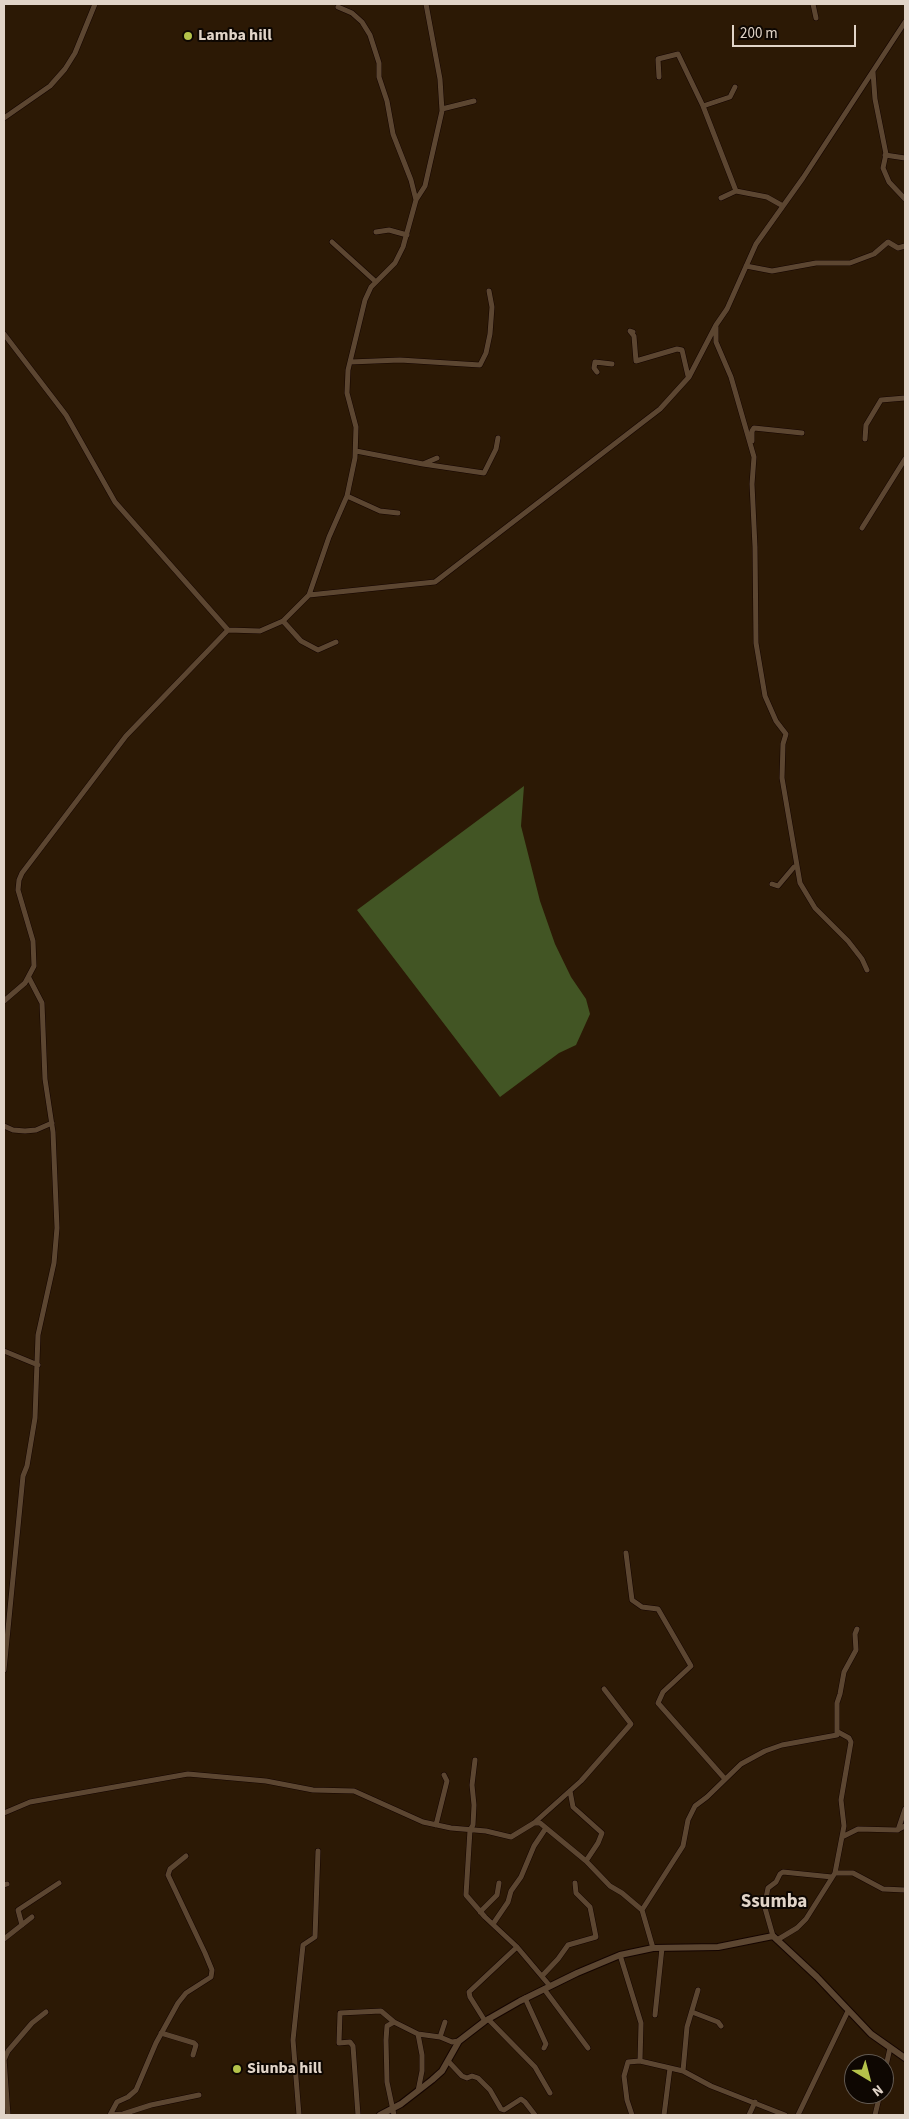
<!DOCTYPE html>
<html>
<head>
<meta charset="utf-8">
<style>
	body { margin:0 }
	#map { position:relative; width:909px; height:2119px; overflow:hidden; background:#2c1905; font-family:"Source Sans 3",sans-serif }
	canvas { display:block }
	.frame { position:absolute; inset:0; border:5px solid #e1d4c8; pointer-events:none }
	.north { position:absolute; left:844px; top:2054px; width:50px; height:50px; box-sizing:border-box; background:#0e0702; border:1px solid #625951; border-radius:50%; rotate:143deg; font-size:14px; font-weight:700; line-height:20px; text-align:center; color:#e1d4c8 }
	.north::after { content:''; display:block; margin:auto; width:18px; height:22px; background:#b4c24a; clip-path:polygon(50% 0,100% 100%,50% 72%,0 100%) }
	.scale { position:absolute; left:732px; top:25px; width:124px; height:22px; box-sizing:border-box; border:2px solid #e1d4c8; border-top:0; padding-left:6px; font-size:15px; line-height:18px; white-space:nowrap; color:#e1d4c8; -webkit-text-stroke:4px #0e0702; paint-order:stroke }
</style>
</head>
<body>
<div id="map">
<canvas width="909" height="2119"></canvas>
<div class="frame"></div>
<div class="north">N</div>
<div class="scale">200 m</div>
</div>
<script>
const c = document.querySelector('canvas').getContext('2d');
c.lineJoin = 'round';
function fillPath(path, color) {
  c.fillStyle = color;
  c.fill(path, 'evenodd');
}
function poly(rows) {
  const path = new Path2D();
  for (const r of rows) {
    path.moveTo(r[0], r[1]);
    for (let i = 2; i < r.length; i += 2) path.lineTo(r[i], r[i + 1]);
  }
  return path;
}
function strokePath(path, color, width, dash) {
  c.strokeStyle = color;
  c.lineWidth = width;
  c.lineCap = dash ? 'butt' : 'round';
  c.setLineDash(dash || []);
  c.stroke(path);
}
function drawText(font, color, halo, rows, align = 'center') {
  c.font = font + ' "Source Sans 3",sans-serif';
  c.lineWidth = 4;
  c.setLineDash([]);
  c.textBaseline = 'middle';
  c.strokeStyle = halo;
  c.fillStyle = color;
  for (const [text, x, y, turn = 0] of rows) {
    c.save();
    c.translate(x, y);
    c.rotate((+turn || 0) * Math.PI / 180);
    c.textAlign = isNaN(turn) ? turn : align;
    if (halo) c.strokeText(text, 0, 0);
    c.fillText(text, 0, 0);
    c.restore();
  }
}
fillPath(poly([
	[524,786,521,826,540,901,555,944,571,977,586,999,590,1014,576,1045,559,1053,500,1097,357,910]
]), '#425524');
const minor = poly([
	[813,4,816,18],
	[338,7,352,13,362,22,370,35,379,63,379,77,387,101,393,134,411,180,416,200],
	[873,72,875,99,886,154,883,168,889,182,905,199],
	[659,77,658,59,678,54,703,106,736,191],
	[703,106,730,97,735,87],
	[442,109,474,101],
	[4,118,50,86,65,69,75,53,95,4],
	[885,155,905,158],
	[721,198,736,191,767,197,783,206],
	[376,232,389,230,407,235],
	[332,242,376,282],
	[746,266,772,271,816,263,850,263,874,254,888,242,898,248,905,246],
	[716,327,716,342,731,377,754,457,752,484,755,547,756,643,765,696,776,721,786,734,783,744,782,778,800,883,815,908,848,941,862,959,867,970],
	[633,332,630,331,634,336,636,361,677,349,682,350,688,376],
	[4,334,66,415,115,502,228,630],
	[350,362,400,360,480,365,486,353,490,334,492,307,489,291],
	[597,372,594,368,595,362,612,364],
	[865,439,866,425,881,400,905,398],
	[752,441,752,431,754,428,802,433],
	[356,451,423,464,437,458],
	[423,464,484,473,496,449,498,438],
	[347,496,380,511,398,513],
	[862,528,905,459],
	[309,595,329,537,347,496,355,458,356,427,347,393,348,370,365,300,371,287,395,263,403,247,416,200,425,186,442,111,440,79,426,4],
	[283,621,301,641,318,650,336,642],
	[772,884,778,886,794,867,797,867],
	[4,1001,25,983,34,966,33,941,18,890,19,880,22,873,126,736,228,630,260,631,283,621,309,595,435,582,660,409,689,377,716,325,727,309,756,244,803,178,905,22],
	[4,1126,13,1130,25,1131,36,1130,52,1123],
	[4,1351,38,1365],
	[626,1553,632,1600,642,1607,658,1609,691,1666,663,1692,658,1703,725,1779],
	[4,1670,23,1476,27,1466,35,1418,38,1335,54,1263,57,1228,53,1132,45,1079,42,1003,29,978],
	[475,1760,472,1785,474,1805,473,1825,470,1830,466,1895,485,1917,517,1947,550,1986],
	[570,1791,573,1807,602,1833,598,1843,586,1861],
	[4,1813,30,1802,188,1774,266,1781,313,1790,354,1791,423,1822,451,1828,486,1831,511,1837,534,1823,581,1781,631,1724,604,1689],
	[535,1823,540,1823,586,1861,610,1886,622,1893,642,1910],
	[436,1825,447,1781,444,1775],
	[898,1830,905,1809],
	[842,1837,858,1829,897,1830,905,1826],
	[186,1856,170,1869,168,1875,205,1953,212,1970,211,1977,186,1993,178,2003,156,2043,136,2090,128,2097,117,2102,110,2115,123,2114,151,2105,199,2095],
	[835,1873,844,1826,841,1800,851,1742,849,1738,838,1732],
	[4,1885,7,1884],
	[480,1912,497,1895,499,1883],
	[493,1924,508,1902,511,1891,521,1877,534,1846,546,1828],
	[22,1925,18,1910,59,1883],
	[773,1936,765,1908,766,1898,768,1888,776,1882,780,1874,783,1872,832,1877],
	[4,1939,32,1917],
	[777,1940,797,1928,806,1919,835,1873,853,1873,883,1889,905,1890],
	[653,1948,642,1910,683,1846,688,1820,695,1806,707,1797,741,1764,765,1751,782,1745,837,1735,837,1703,840,1694,844,1672,856,1650,855,1634,857,1629],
	[620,1955,641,2023,640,2061,628,2062,624,2076,627,2100,632,2115],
	[542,1976,558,1959,568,1945,596,1937,590,1907,576,1893,575,1883],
	[544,1989,588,2048],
	[525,1998,546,2044,544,2048],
	[692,2012,718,2022,721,2026],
	[655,2015,662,1948],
	[488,2019,535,2067,550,2093],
	[485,2021,470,1997,469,1992,517,1947],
	[394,2022,387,2026,386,2040,387,2082,394,2115],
	[445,2022,440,2037,452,2042,459,2041],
	[161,2033,194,2043,196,2045,193,2055],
	[418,2034,422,2055,422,2071,418,2091],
	[4,2058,8,2115],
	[4,2060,8,2051,32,2023,46,2012],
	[448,2061,462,2076,467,2078,472,2076,478,2078,490,2090,501,2109,504,2110,521,2099,525,2102,535,2115],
	[640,2061,683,2071,711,2086,785,2115],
	[683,2071,687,2027,698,1990],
	[884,2075,890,2048],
	[299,2115,293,2040,303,1945,315,1937,318,1851],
	[358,2115,353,2046,350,2042,339,2043,340,2013,381,2011,394,2022,418,2034,440,2037],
	[664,2115,670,2068],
	[749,2115,755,2102],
	[798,2115,848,2011],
	[875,2115,880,2094]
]);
const tertiary = poly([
	[380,2115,401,2104,432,2080,442,2071,459,2041,485,2021,520,2001,577,1973,620,1955,653,1948,718,1947,773,1936,817,1977,871,2034,905,2058]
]);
strokePath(minor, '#140400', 6);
strokePath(tertiary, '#140400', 8);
strokePath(minor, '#5c4631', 5);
strokePath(tertiary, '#5c4631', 6);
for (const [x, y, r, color] of [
	[188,36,5,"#b4c24a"],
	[237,2069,5,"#b4c24a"]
]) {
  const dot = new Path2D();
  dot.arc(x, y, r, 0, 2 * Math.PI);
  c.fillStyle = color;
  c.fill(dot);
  strokePath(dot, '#0e0702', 2);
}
drawText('bold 16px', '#e1d4c8', '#0e0702', [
	["Lamba hill",198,36],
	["Siunba hill",247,2069]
], 'left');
drawText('bold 19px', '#e1d4c8', '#0e0702', [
	["Ssumba",774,1903]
]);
</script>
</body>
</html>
